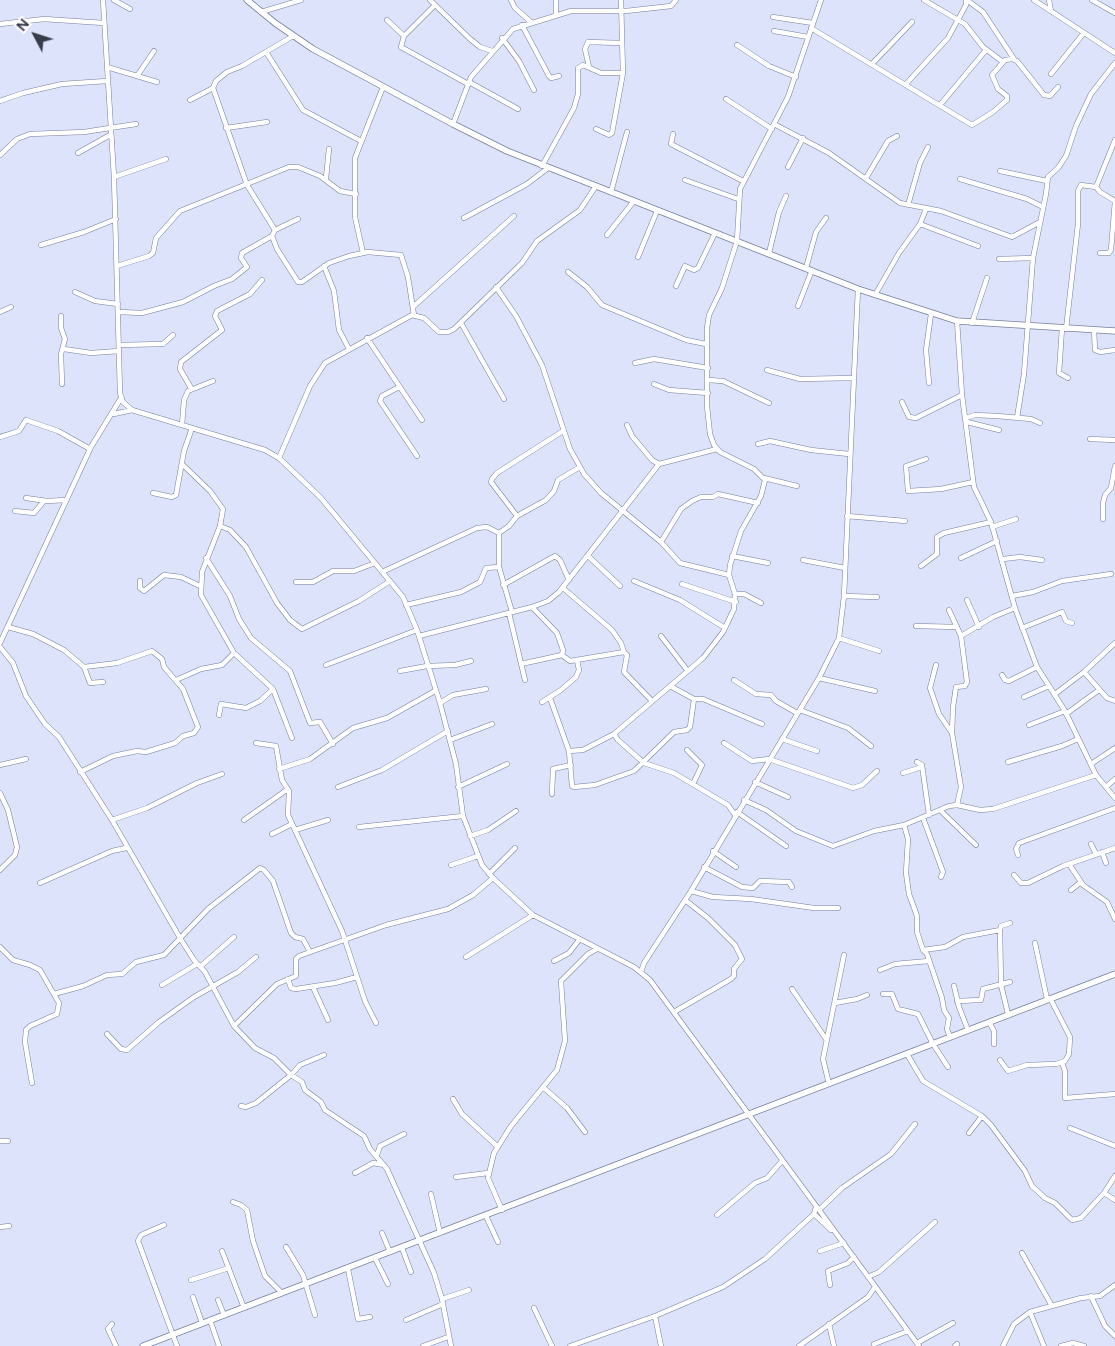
<!DOCTYPE html>
<html>
<head>
<meta charset="utf-8">
<style>
	body { margin:0 }
	#map { position:relative; width:1115px; height:1346px; overflow:hidden; background:#dce3fb; font-family:Figtree,sans-serif }
	canvas { display:block }
	.north { position:absolute; left:10px; top:10px; width:50px; height:50px; -webkit-text-stroke:4px #fff; paint-order:stroke; rotate:310deg; font-size:14px; font-weight:700; line-height:20px; text-align:center; color:#383c48 }
	.north::after { content:''; display:block; margin:auto; width:18px; height:22px; background:#383c48; clip-path:polygon(50% 0,100% 100%,50% 72%,0 100%) }
</style>
</head>
<body>
<div id="map">
<canvas width="1115" height="1346"></canvas>
<div class="north">N</div>
</div>
<script>
const c = document.querySelector('canvas').getContext('2d');
c.lineJoin = 'round';
function poly(rows) {
  const path = new Path2D();
  for (const r of rows) {
    path.moveTo(r[0], r[1]);
    for (let i = 2; i < r.length; i += 2) path.lineTo(r[i], r[i + 1]);
  }
  return path;
}
function strokePath(path, color, width, dash) {
  c.strokeStyle = color;
  c.lineWidth = width;
  c.lineCap = dash ? 'butt' : 'round';
  c.setLineDash(dash || []);
  c.stroke(path);
}
const minor = poly([
	[103,0,114,177,120,393,123,402,132,410,265,450,279,458,321,498,403,597,417,630,440,703,456,764,463,816,482,865,493,878,533,915,634,967,650,980,919,1346],
	[114,0,130,9],
	[430,0,469,38,480,47,492,51],
	[511,0,515,8,531,22],
	[556,0,556,14],
	[924,0,965,24,983,47,1003,62],
	[967,0,983,12,1014,59],
	[1034,0,1115,53],
	[1049,0,1051,11],
	[1092,0,1115,13],
	[434,6,404,36,401,47,468,84],
	[261,12,301,0],
	[773,17,813,23],
	[387,20,404,36],
	[0,24,44,19,104,23],
	[522,25,549,76,551,78,559,76],
	[811,28,972,125,993,112,1007,100,1007,96,998,89,992,75,1005,60,1012,59,1017,61,1044,95,1050,96,1058,87],
	[774,31,808,37],
	[502,38,519,61,534,90],
	[737,45,769,66,796,77],
	[266,52,303,110,361,141],
	[872,64,912,22],
	[107,67,157,82],
	[589,67,585,49,588,42,621,43],
	[1051,74,1083,34],
	[137,76,154,51],
	[469,82,518,109],
	[906,84,948,38,966,5,966,0],
	[726,99,772,129],
	[190,100,213,88],
	[0,101,23,93,62,84,107,81],
	[940,105,986,50],
	[453,124,471,77,513,29,571,11,626,11,671,6,676,0],
	[774,124,829,153,900,203,941,211,1012,237,1040,222],
	[226,128,267,122],
	[596,129,609,135,612,133,623,73,621,0],
	[673,134,671,144,743,181],
	[78,153,110,135],
	[0,155,17,139,30,134,84,132,136,124],
	[542,166,574,108,578,94,578,68,583,65,601,73,623,73],
	[788,167,803,138],
	[1000,171,1047,181],
	[114,177,166,159],
	[326,178,329,149],
	[866,178,888,141,897,136],
	[960,179,1027,199,1043,207],
	[685,180,738,199],
	[1096,187,1100,192,1115,201,1111,250,1109,253,1100,253],
	[1096,187,1115,140],
	[611,192,627,132],
	[908,205,920,163,928,147],
	[464,218,527,184,548,168],
	[298,219,275,230,272,236,277,249,298,282,302,282,329,263,349,256,368,252,401,255,408,277,414,315],
	[920,224,978,246],
	[275,230,247,185,213,88,216,81,227,72,242,66,293,36],
	[607,235,634,201],
	[41,245,84,232,116,219],
	[363,253,355,217,355,158,383,87],
	[769,253,779,212,786,196],
	[638,257,657,211],
	[999,259,1033,258],
	[117,266,149,256,153,253,156,238,180,211,289,167,298,167,320,176,340,191,356,194],
	[324,266,334,291,339,330,349,349],
	[806,268,816,232,826,218],
	[568,272,587,287,602,305,686,340,706,344],
	[676,286,685,266,694,270,698,268,715,233],
	[496,287,516,316,542,365,570,449,584,474,601,493,661,542,680,563,729,575],
	[75,292,95,301,118,304],
	[875,295,899,253,920,224,926,209],
	[414,306,514,216],
	[798,306,812,270],
	[0,312,11,307],
	[119,312,142,313,183,302,214,286,232,279,247,267,241,258,242,253,272,236],
	[61,316,61,328,65,339,61,354,62,384],
	[957,321,962,395,974,487,991,522,1015,608,1037,667,1065,711,1096,775,1115,798],
	[461,323,504,399],
	[972,323,987,278],
	[1062,328,1059,373,1068,378],
	[1066,329,1078,224,1078,191,1081,185,1096,187],
	[1094,330,1095,350,1100,352,1115,350],
	[367,338,422,420],
	[119,345,163,344,173,335],
	[64,349,91,353,119,351],
	[635,363,654,359,708,368],
	[767,370,800,379,852,378],
	[708,380,723,381,769,403],
	[929,383,926,350,931,314],
	[654,384,669,390,708,393],
	[399,387,382,396,380,401,417,456],
	[191,388,180,369,181,362,222,330,215,316,217,311,250,294,262,280],
	[902,402,909,417,916,418,962,395],
	[114,414,132,410],
	[966,418,975,415,997,416,1031,419,1040,423],
	[1017,418,1024,374,1033,258,1046,194,1048,177,1058,168,1066,156,1076,126,1091,94,1115,63],
	[967,422,999,430],
	[182,425,184,400,188,391,213,381],
	[627,425,632,436,652,460,659,464],
	[0,437,19,431,26,420,58,431,90,449],
	[1090,439,1115,440],
	[758,444,770,441,811,450,849,454],
	[279,458,310,386,325,363,412,315,424,318,439,332,448,332,454,329,522,263,537,241,580,210,596,186],
	[926,459,906,466,908,491,941,489,973,482],
	[182,464,210,491,223,509,220,526,202,572,201,595,234,653,273,689,292,738],
	[764,478,797,486],
	[153,493,172,497,176,495,184,451,192,428],
	[26,498,47,501,66,500],
	[15,511,34,513,44,501],
	[517,516,491,482,492,479,497,473,563,431],
	[847,516,905,521],
	[1103,519,1103,503,1105,495,1111,488,1115,466],
	[220,526,230,530,246,547,277,603,290,620,302,629,359,601,390,581],
	[992,527,1016,519],
	[661,542,681,509,692,501,701,497,713,497,718,494,758,503],
	[588,556,620,586],
	[732,556,768,563],
	[206,558,230,596,239,619,251,638,290,671,310,723,320,722,333,744],
	[961,558,997,541],
	[1003,559,1020,557,1042,560],
	[803,560,845,568],
	[921,566,937,554,937,537,944,533,991,522],
	[382,572,477,528,487,527,499,533],
	[140,581,140,588,144,591,164,575,181,577,200,586],
	[634,581,680,600,725,628],
	[296,582,313,582,333,571,354,571,375,563],
	[682,584,736,602],
	[503,585,555,556,560,560,569,580],
	[563,588,612,630,621,643,624,652],
	[735,594,744,594,761,603],
	[844,596,877,597],
	[1012,596,1033,592,1062,581,1111,574],
	[967,600,979,627],
	[406,605,461,592,480,582,486,568,499,567],
	[532,607,557,633,563,650,562,655],
	[949,610,961,636,967,682,965,686,956,687,953,707,952,733,961,787,957,805],
	[512,612,499,567,499,533,509,526,517,516,546,500,554,491,558,480,580,467],
	[509,613,525,680],
	[916,626,957,627],
	[8,627,33,634,64,650,84,667,90,683,103,682],
	[1022,628,1062,612,1066,621,1072,623],
	[419,636,532,607,548,601,559,592,659,464,717,449],
	[661,636,687,670],
	[961,636,993,617,1015,608],
	[839,638,879,651],
	[0,643,91,447,121,398],
	[0,647,13,663,26,696,45,724,59,737,112,820,180,938,194,960,205,972,234,1026,255,1048,274,1058,291,1075,302,1082,305,1090,321,1102,325,1110,364,1136,370,1149,387,1169,434,1273,442,1299,451,1346],
	[562,655,570,661,624,652,627,655,624,672,652,701],
	[521,664,562,655],
	[326,665,417,630],
	[936,665,930,688,939,714,952,733],
	[400,671,427,666,455,665,471,661],
	[1084,672,1107,698,1115,701],
	[1002,675,1005,680,1009,681,1037,667],
	[819,678,875,691],
	[176,680,201,669,222,665,234,653],
	[734,680,756,694,771,695,776,701,797,713],
	[670,686,694,699,703,699,762,724],
	[1055,694,1084,672,1115,643],
	[1024,697,1049,686],
	[550,698,569,751,572,786,574,787,595,785,634,771,674,732,687,730,690,727,694,699],
	[542,702,561,690,576,677,579,670,577,660],
	[440,703,453,695,486,689],
	[800,710,848,728,871,746],
	[1066,714,1099,690],
	[219,715,221,704,246,708,260,701,273,689],
	[1029,725,1065,711],
	[614,734,618,740,644,763,674,773,728,805,735,815],
	[782,739,817,751],
	[450,740,492,724],
	[256,743,276,746,282,780,289,791,288,815,342,931,365,1001,376,1023],
	[724,743,752,761,769,759,853,788,862,785,877,771],
	[687,750,702,765,693,784],
	[569,751,583,750,614,734,703,658,723,632,734,609,735,594,729,575,730,565,741,531,761,496,765,480,754,469,720,452,714,445,710,434,707,406,707,328,709,315,722,288,737,241,740,189,788,97,821,0],
	[917,762,922,765,929,815],
	[1008,762,1062,746,1078,739],
	[1091,764,1115,748],
	[0,765,26,759],
	[279,769,310,759,353,728,387,718,435,691],
	[80,772,113,756,137,751,146,752,175,743,183,736,194,733,198,727,183,689,164,667,162,659,152,651,117,663,84,667],
	[903,773,922,767],
	[755,782,788,797],
	[338,787,382,770,448,731],
	[458,787,507,764],
	[1106,787,1115,779],
	[0,793,8,810,17,847,15,855,0,870],
	[552,794,553,769,571,765],
	[744,800,766,810,796,831,833,846,874,831,904,825,949,806,957,805,980,810,993,809,1096,775],
	[941,811,976,845],
	[737,812,786,846],
	[923,818,943,872,941,877],
	[112,820,147,808,197,783,222,774],
	[244,820,288,789],
	[904,825,908,839,906,873,909,894,917,916,917,932,923,950,927,954,942,998,944,1010,949,1018,947,1029,950,1037],
	[359,827,463,816],
	[295,830,328,820],
	[272,834,292,824],
	[470,836,488,830,516,811],
	[1091,844,1096,854],
	[713,851,736,867],
	[1102,852,1106,863],
	[1018,855,1016,849,1019,843,1115,808],
	[1069,864,1083,885,1107,902,1115,919],
	[451,865,478,856],
	[704,867,742,887,753,888,760,881,789,882,792,887],
	[489,874,515,848],
	[1014,875,1021,883,1028,883,1063,866,1115,848],
	[40,883,112,851,126,848],
	[1071,890,1081,882],
	[691,891,713,897,751,899,814,908,838,908],
	[1035,943,1047,999],
	[0,947,13,960,30,965,40,970,59,1003,57,1014,30,1026,26,1030,25,1042,32,1083],
	[923,950,945,947,963,937,1000,930],
	[466,957,533,915],
	[554,961,569,953,579,940],
	[201,966,234,937],
	[880,970,895,964,929,961],
	[641,972,644,963,691,891,819,678,839,638,844,596,858,289],
	[288,979,291,988,296,989,335,983,357,977],
	[162,985,197,964],
	[954,986,959,1007,968,1030],
	[313,987,328,1020],
	[792,989,826,1039],
	[54,994,83,986,107,975,122,974,136,962,164,955,208,909,260,868,264,870,273,881,291,933,295,937,303,939,310,952],
	[883,994,892,994,898,1009,918,1014,933,1044,948,1067],
	[957,1001,981,1000,983,989,1010,982],
	[835,1003,857,999,867,995],
	[674,1012,731,979,734,976,734,969,742,959,735,945,708,918,685,900],
	[1008,1014,1001,985,1000,930,1001,926,1010,923],
	[989,1022,994,1031,994,1044],
	[234,1026,277,984,296,976,296,959,299,956,386,925,448,909,473,895,493,878],
	[107,1034,121,1049,127,1050,159,1022,194,997,238,972,256,957],
	[907,1054,923,1081,982,1116,991,1125,1025,1171,1032,1186,1045,1198,1055,1203,1072,1220,1081,1218,1104,1193,1115,1176],
	[1000,1060,1008,1071,1027,1065,1056,1064,1065,1061,1069,1054,1070,1037,1050,998],
	[1062,1063,1065,1071,1065,1098,1115,1094],
	[829,1084,823,1059,844,955],
	[544,1088,567,1108,585,1132],
	[453,1099,462,1114,498,1147],
	[241,1106,246,1107,256,1103,291,1075,300,1065,324,1055],
	[1070,1128,1115,1146],
	[969,1133,982,1116],
	[0,1141,8,1141],
	[377,1155,380,1146,404,1134],
	[355,1173,373,1163,384,1165],
	[456,1177,488,1173],
	[1104,1193,1115,1200],
	[431,1194,440,1233],
	[233,1202,241,1205,247,1210,253,1241,265,1276,281,1292],
	[502,1210,488,1178,494,1153,511,1126,557,1070,565,1041,561,981,588,954,597,949],
	[819,1210,842,1188,891,1154,915,1124],
	[814,1214,831,1230],
	[717,1215,755,1183,767,1178,782,1161],
	[486,1216,498,1242],
	[164,1225,141,1235,138,1241,177,1346],
	[0,1227,9,1226],
	[382,1233,390,1252],
	[286,1247,303,1275,315,1315],
	[402,1248,411,1272],
	[222,1251,244,1308],
	[820,1251,844,1243,842,1241],
	[1022,1253,1052,1306],
	[375,1258,388,1284],
	[348,1269,358,1319,370,1317],
	[868,1277,879,1272,935,1222],
	[191,1280,229,1268],
	[830,1285,828,1271,848,1263,854,1257],
	[1091,1296,1105,1326,1115,1336],
	[193,1297,202,1323],
	[442,1299,469,1290],
	[218,1300,224,1315],
	[534,1308,552,1346],
	[1030,1312,1044,1346],
	[655,1316,661,1346],
	[210,1320,219,1346],
	[406,1320,443,1304],
	[112,1324,108,1329,116,1346],
	[829,1324,834,1346],
	[917,1343,953,1323],
	[874,1344,908,1331],
	[423,1346,448,1337],
	[570,1346,655,1316,723,1287,765,1259,814,1214,816,1207],
	[799,1346,868,1297,875,1287],
	[955,1346,957,1344],
	[1003,1346,1014,1324,1030,1312,1081,1298,1100,1296,1115,1285],
	[1061,1346,1073,1343,1084,1346]
]);
const tertiary = poly([
	[247,0,275,23,313,49,453,124,507,151,858,289,957,321,1115,331],
	[143,1346,1115,974]
]);
strokePath(minor, '#777e9a', 5.5);
strokePath(tertiary, '#777e9a', 7);
strokePath(minor, '#fff', 4.5);
strokePath(tertiary, '#fff', 5.5);
</script>
</body>
</html>
